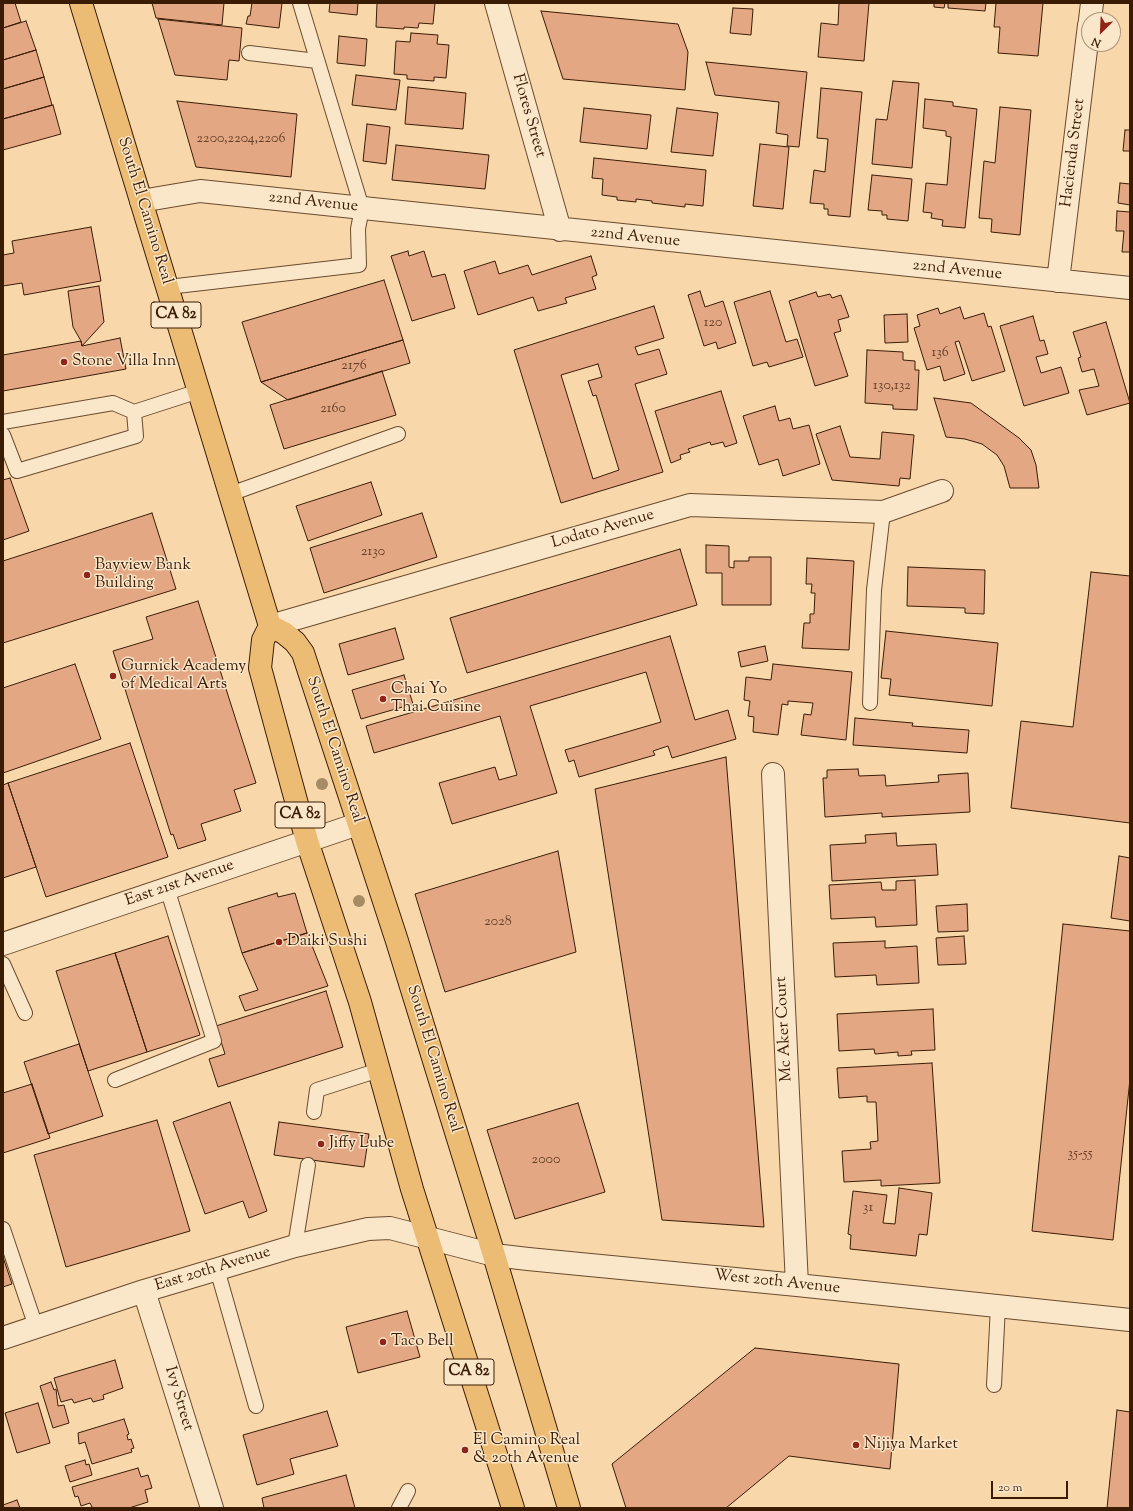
<!DOCTYPE html>
<html>
<head>
<meta charset="utf-8">
<style>
	body { margin:0 }
	#map { position:relative; width:1133px; height:1511px; overflow:hidden; background:#f8d8aa; font-family:"Sorts Mill Goudy",serif }
	canvas { display:block }
	.frame { position:absolute; inset:0; border:4px solid #3a1c05; pointer-events:none }
	.north { position:absolute; left:1081px; top:12px; width:40px; height:40px; box-sizing:border-box; background:#fae6c8; border:1px solid #ad957a; border-radius:50%; rotate:204deg; font-size:11px; font-weight:700; line-height:16px; text-align:center; color:#3a1c05 }
	.north::after { content:''; display:block; margin:auto; width:14px; height:18px; background:#8f2418; clip-path:polygon(50% 0,100% 100%,50% 72%,0 100%) }
	.scale { position:absolute; left:991px; top:1481px; width:77px; height:18px; box-sizing:border-box; border:2px solid #3a1c05; border-top:0; padding-left:5px; font-size:12px; line-height:14px; white-space:nowrap; color:#3a1c05; -webkit-text-stroke:3px #fae6c8; paint-order:stroke }
</style>
</head>
<body>
<div id="map">
<canvas width="1133" height="1511"></canvas>
<div class="frame"></div>
<div class="north">N</div>
<div class="scale">20 m</div>
</div>
<script>
const c = document.querySelector('canvas').getContext('2d');
c.lineJoin = 'round';
function fillPath(path, color) {
  c.fillStyle = color;
  c.fill(path, 'evenodd');
}
function poly(rows) {
  const path = new Path2D();
  for (const r of rows) {
    path.moveTo(r[0], r[1]);
    for (let i = 2; i < r.length; i += 2) path.lineTo(r[i], r[i + 1]);
  }
  return path;
}
function strokePath(path, color, width, dash) {
  c.strokeStyle = color;
  c.lineWidth = width;
  c.lineCap = dash ? 'butt' : 'round';
  c.setLineDash(dash || []);
  c.stroke(path);
}
function drawText(font, color, halo, rows, align = 'center') {
  c.font = font + ' "Sorts Mill Goudy",serif';
  c.lineWidth = 3;
  c.setLineDash([]);
  c.textBaseline = 'middle';
  c.strokeStyle = halo;
  c.fillStyle = color;
  for (const [text, x, y, turn = 0] of rows) {
    c.save();
    c.translate(x, y);
    c.rotate((+turn || 0) * Math.PI / 180);
    c.textAlign = isNaN(turn) ? turn : align;
    if (halo) c.strokeText(text, 0, 0);
    c.fillText(text, 0, 0);
    c.restore();
  }
}
const building = poly([
	[3,3,15,3,21,22,3,28,3,3],
	[152,3,224,3,222,25,156,18,152,3],
	[252,3,282,3,279,28,246,24,248,16,250,16,252,3],
	[330,3,358,3,357,15,329,12,330,3],
	[377,3,435,3,433,24,419,23,418,28,404,27,404,29,376,27,377,3],
	[839,3,869,3,864,61,818,57,821,23,838,25,839,3],
	[934,3,945,3,944,8,934,7,934,3],
	[948,3,986,3,985,11,948,8,948,3],
	[996,3,1043,3,1038,56,998,53,1000,27,994,27,996,3],
	[733,8,753,9,751,35,730,33,733,8],
	[541,11,678,24,688,52,685,90,563,79,541,11],
	[158,19,242,28,239,61,229,60,227,80,175,75,158,19],
	[26,21,36,50,3,60,3,28,26,21],
	[411,33,438,35,437,44,449,45,446,78,434,77,434,81,407,79,407,75,394,74,396,41,410,42,411,33],
	[339,36,367,39,365,66,337,63,339,36],
	[36,50,44,77,3,89,3,60,36,50],
	[706,62,807,72,799,147,787,146,788,135,776,133,779,102,715,95,706,62],
	[356,75,400,80,396,110,352,105,356,75],
	[44,77,52,105,3,119,3,89,44,77],
	[893,81,919,83,912,168,872,164,876,119,887,120,893,81],
	[408,87,466,93,463,129,405,124,408,87],
	[821,88,862,92,850,217,828,215,828,209,824,209,824,204,810,203,814,170,825,172,828,139,817,138,821,88],
	[925,99,953,102,953,106,977,109,965,228,942,226,943,220,931,218,932,213,923,212,926,183,947,185,951,137,946,136,946,131,923,128,925,99],
	[177,101,297,114,291,177,196,167,177,101],
	[53,105,61,134,3,150,3,119,53,105],
	[1000,107,1031,110,1020,235,991,232,992,219,979,218,984,161,995,163,1000,107],
	[584,108,651,115,647,149,580,142,584,108],
	[677,108,718,113,713,156,671,152,677,108],
	[367,124,390,127,386,164,363,161,367,124],
	[1125,130,1130,130,1130,151,1123,151,1125,130],
	[760,144,789,147,783,209,753,206,760,144],
	[396,145,489,155,485,189,392,180,396,145],
	[594,158,706,170,703,206,685,204,685,207,652,203,652,201,636,199,636,202,617,200,617,197,602,195,603,179,592,178,594,158],
	[872,175,912,179,908,221,887,219,887,215,882,215,882,211,868,210,872,175],
	[1120,183,1130,184,1130,205,1118,203,1120,183],
	[1117,211,1130,212,1130,252,1122,252,1124,231,1116,231,1117,211],
	[91,227,101,281,24,295,22,283,3,286,3,255,14,253,12,241,91,227],
	[408,251,409,256,424,251,432,277,445,274,455,308,412,321,391,256,408,251],
	[591,256,597,275,592,277,596,289,565,298,567,303,538,311,533,297,478,315,464,271,495,261,499,274,528,265,532,275,591,256],
	[384,280,403,340,261,382,242,322,384,280],
	[99,286,104,322,82,346,81,341,73,327,68,291,99,286],
	[700,291,705,307,723,301,736,343,718,349,716,342,704,346,688,295,700,291],
	[770,291,786,342,797,339,803,357,769,367,767,362,753,366,734,302,770,291],
	[816,292,818,297,830,294,832,298,841,295,849,317,838,320,841,331,834,333,848,376,815,386,789,301,816,292],
	[654,306,664,338,635,347,638,355,659,349,667,374,635,384,663,472,561,503,514,350,654,306],
	[960,307,964,319,984,313,988,327,991,326,1005,371,972,381,959,341,955,342,965,374,944,381,940,366,927,370,914,328,920,326,917,315,938,308,940,314,960,307],
	[907,314,908,342,885,343,884,315,907,314],
	[1033,316,1040,341,1044,340,1048,354,1036,357,1041,373,1061,367,1069,393,1024,406,1000,326,1033,316],
	[1106,322,1130,403,1087,415,1079,390,1099,386,1094,369,1082,372,1078,358,1081,357,1073,332,1106,322],
	[120,338,126,369,3,391,3,355,81,341,82,346,120,338],
	[403,340,410,363,288,400,261,382,403,340],
	[867,350,903,352,903,360,915,361,915,370,919,370,917,410,893,409,893,405,865,403,867,350],
	[598,364,602,377,588,381,593,396,596,395,619,470,593,479,561,375,598,364],
	[382,371,396,415,284,449,270,405,382,371],
	[721,391,737,443,725,447,723,442,711,445,710,442,688,449,690,452,680,455,681,459,671,463,655,411,721,391],
	[934,398,971,403,1019,438,1031,450,1036,465,1039,488,1010,488,1004,466,997,455,982,444,965,439,946,437,934,398],
	[775,406,779,421,790,418,793,429,809,425,820,464,783,476,778,459,759,465,743,416,775,406],
	[840,426,850,457,880,459,882,432,914,435,910,479,900,478,899,486,832,480,816,434,840,426],
	[10,478,29,531,3,540,3,480,10,478],
	[371,482,382,515,308,541,296,506,371,482],
	[152,513,176,589,3,643,3,561,152,513],
	[422,513,437,557,324,593,310,548,422,513],
	[706,545,729,546,729,567,734,568,734,561,749,561,749,557,771,557,771,605,722,605,722,573,706,573,706,545],
	[680,549,697,605,467,673,450,618,680,549],
	[807,558,854,561,849,650,802,648,804,623,810,623,810,614,814,614,815,593,811,593,812,584,806,584,807,558],
	[908,567,985,570,984,614,965,613,965,608,907,606,908,567],
	[1091,572,1130,576,1130,823,1011,808,1021,721,1073,727,1091,572],
	[198,601,256,783,234,790,241,811,201,824,206,840,178,849,173,834,171,835,113,651,153,639,146,617,198,601],
	[395,628,404,659,348,675,339,644,395,628],
	[886,631,998,643,992,706,889,695,891,679,881,678,886,631],
	[670,636,695,720,728,710,736,739,672,758,668,746,653,751,655,755,579,777,574,760,569,762,565,750,661,722,646,672,530,706,557,793,452,824,439,783,495,767,499,780,517,775,500,716,374,753,366,726,670,636],
	[765,646,768,661,741,667,738,652,765,646],
	[75,664,101,739,3,773,3,688,75,664],
	[773,664,852,672,846,740,801,735,804,714,811,715,813,703,788,701,788,705,782,704,778,735,753,732,754,717,748,716,750,701,744,700,746,677,771,680,773,664],
	[404,675,413,704,361,719,352,690,404,675],
	[855,718,913,723,912,726,969,730,967,753,853,745,855,718],
	[130,743,168,857,46,897,8,783,130,743],
	[726,757,764,1227,662,1220,595,789,726,757],
	[858,769,859,776,885,775,886,786,939,782,938,775,968,773,970,812,882,817,882,813,825,817,823,778,827,778,827,770,858,769],
	[8,783,36,867,3,878,3,785,8,783],
	[896,833,897,846,936,844,938,875,832,881,830,845,866,843,865,835,896,833],
	[558,851,576,952,445,992,415,894,558,851],
	[1119,856,1130,858,1130,921,1111,918,1119,856],
	[915,880,917,925,876,927,875,917,831,919,829,885,881,882,882,890,896,890,896,881,915,880],
	[277,893,278,897,295,893,307,933,242,953,228,908,277,893],
	[967,904,968,931,938,932,936,906,967,904],
	[1063,924,1130,931,1130,1079,1113,1240,1032,1231,1063,924],
	[307,933,328,986,245,1011,239,996,258,990,242,953,307,933],
	[168,936,200,1035,147,1052,115,953,168,936],
	[964,936,966,964,938,965,936,938,964,936],
	[885,941,885,948,917,946,919,983,877,985,876,975,835,977,833,943,885,941],
	[115,953,147,1052,88,1071,56,971,115,953],
	[326,991,343,1047,218,1087,209,1059,225,1054,216,1026,326,991],
	[933,1009,935,1050,911,1051,912,1055,898,1056,898,1052,875,1054,874,1049,839,1051,837,1014,933,1009],
	[79,1044,103,1116,48,1134,24,1062,79,1044],
	[932,1063,940,1183,881,1186,881,1180,844,1182,842,1151,871,1149,870,1142,878,1141,876,1102,867,1102,867,1096,839,1098,837,1068,932,1063],
	[32,1084,50,1138,3,1153,3,1093,32,1084],
	[230,1102,267,1211,249,1218,243,1201,205,1214,173,1122,230,1102],
	[578,1103,605,1192,515,1219,487,1130,578,1103],
	[157,1120,190,1231,66,1267,34,1155,157,1120],
	[279,1122,369,1134,364,1167,274,1155,279,1122],
	[899,1188,932,1193,927,1235,919,1234,916,1256,850,1249,851,1235,848,1234,853,1191,887,1195,883,1223,895,1224,899,1188],
	[3,1257,12,1284,3,1287,3,1257],
	[407,1311,420,1357,358,1373,346,1327,407,1311],
	[755,1348,899,1364,890,1469,789,1456,726,1508,626,1508,612,1464,755,1348],
	[115,1360,123,1388,103,1395,104,1399,93,1402,91,1398,74,1403,72,1399,61,1402,54,1378,115,1360],
	[51,1382,54,1390,56,1389,58,1406,64,1405,69,1423,53,1428,40,1386,51,1382],
	[38,1403,50,1443,17,1453,5,1413,38,1403],
	[1117,1410,1130,1412,1130,1508,1107,1508,1117,1410],
	[327,1411,338,1446,290,1459,294,1474,257,1485,243,1435,327,1411],
	[124,1419,129,1434,127,1435,128,1440,131,1439,134,1448,131,1449,132,1452,92,1464,85,1442,79,1444,78,1433,124,1419],
	[85,1460,86,1465,89,1464,92,1475,70,1482,65,1466,85,1460],
	[138,1468,141,1477,148,1475,152,1488,145,1490,148,1502,129,1508,90,1508,92,1507,90,1503,81,1506,78,1496,75,1497,72,1487,138,1468],
	[346,1475,355,1508,264,1508,262,1498,346,1475],
	[17,1500,20,1508,3,1508,3,1505,17,1500]
]);
fillPath(building, '#e4a784');
strokePath(building, '#3a1c05', 1);
const lane = poly([
	[249,53,317,61],
	[168,287,359,265,358,229,362,208,300,3],
	[3,422,113,403,134,412,199,391],
	[3,435,17,471,136,436,134,412],
	[230,494,398,434],
	[870,703,874,590,883,512],
	[3,964,25,1013],
	[115,1080,214,1041,167,888],
	[314,1112,317,1090,379,1070],
	[3,1229,36,1327],
	[295,1246,308,1165],
	[217,1269,256,1406],
	[994,1385,998,1306],
	[399,1508,408,1491]
]);
const street = poly([
	[496,3,560,230],
	[1090,20,1092,3],
	[141,201,200,191,1130,288],
	[1058,281,1089,25],
	[270,626,690,505,883,512,942,491],
	[773,774,797,1285],
	[3,944,358,824],
	[144,1291,212,1508],
	[3,1338,144,1291,295,1246,368,1229,390,1228,494,1255,528,1259,797,1285,1130,1320]
]);
const primary = poly([
	[81,3,270,626,263,640,260,668,307,841,360,1002,412,1189,513,1508],
	[270,626,284,633,295,642,303,653,397,941,494,1255,569,1508]
]);
strokePath(lane, '#6a4b2e', 16);
strokePath(street, '#6a4b2e', 24);
strokePath(primary, '#3a1c05', 24);
strokePath(lane, '#fae6c8', 14);
strokePath(street, '#fae6c8', 22);
strokePath(primary, '#ecbc75', 22);
c.fillStyle = '#a68b64';
for (const [x, y] of [
	[322,784],
	[359,901]
]) {
  c.beginPath();
  c.arc(x, y, 6, 0, 2 * Math.PI);
  c.fill();
}
for (const [x, y, r, color] of [
	[64,362,4,"#8f2418"],
	[87,575,4,"#8f2418"],
	[113,676,4,"#8f2418"],
	[383,699,4,"#8f2418"],
	[279,942,4,"#8f2418"],
	[321,1144,4,"#8f2418"],
	[383,1342,4,"#8f2418"],
	[856,1445,4,"#8f2418"],
	[465,1450,4,"#8f2418"]
]) {
  const dot = new Path2D();
  dot.arc(x, y, r, 0, 2 * Math.PI);
  c.fillStyle = color;
  c.fill(dot);
  strokePath(dot, '#fae6c8', 1.5);
}
drawText('14px', '#643f25', null, [
	["2200,2204,2206",241,140],
	["120",713,324],
	["136",940,354],
	["2176",354,367],
	["130,132",892,387],
	["2160",333,410],
	["2130",373,553],
	["2028",498,923],
	["35-55",1080,1155],
	["2000",546,1161],
	["31",868,1209]
]);
for (const [x, y, w] of [
	[176,315,50],
	[300,815,50],
	[469,1372,50]
]) {
  const box = new Path2D();
  box.roundRect(x - w / 2, y - 13, w, 26, 3);
  c.fillStyle = '#fae6c8';
  c.fill(box);
  strokePath(box, '#3a1c05', 1);
}
drawText('bold 15px', '#3a1c05', null, [
	["CA 82",176,315],
	["CA 82",300,815],
	["CA 82",469,1372]
]);
drawText('16px', '#3a1c05', '#fae6c8', [
	["Flores Street",528,116,74],
	["Hacienda Street",1074,153,-83],
	["22nd Avenue",313,203,6],
	["South El Camino Real",144,211,73],
	["22nd Avenue",635,238,6],
	["22nd Avenue",957,271,6],
	["Lodato Avenue",603,530,-16],
	["South El Camino Real",334,750,72],
	["East 21st Avenue",180,884,-19],
	["Mc Aker Court",785,1029,-93],
	["South El Camino Real",433,1059,73],
	["East 20th Avenue",213,1270,-17],
	["West 20th Avenue",777,1283,6],
	["Ivy Street",178,1399,73]
]);
drawText('16px', '#3a1c05', '#fae6c8', [
	["Stone Villa Inn",72,362],
	["Bayview Bank",95,566],
	["Building",95,584],
	["Gurnick Academy",121,667],
	["of Medical Arts",121,685],
	["Chai Yo",391,690],
	["Thai Cuisine",391,708],
	["Daiki Sushi",287,942],
	["Jiffy Lube",329,1144],
	["Taco Bell",391,1342],
	["El Camino Real",473,1441],
	["& 20th Avenue",473,1459],
	["Nijiya Market",864,1445]
], 'left');
</script>
</body>
</html>
